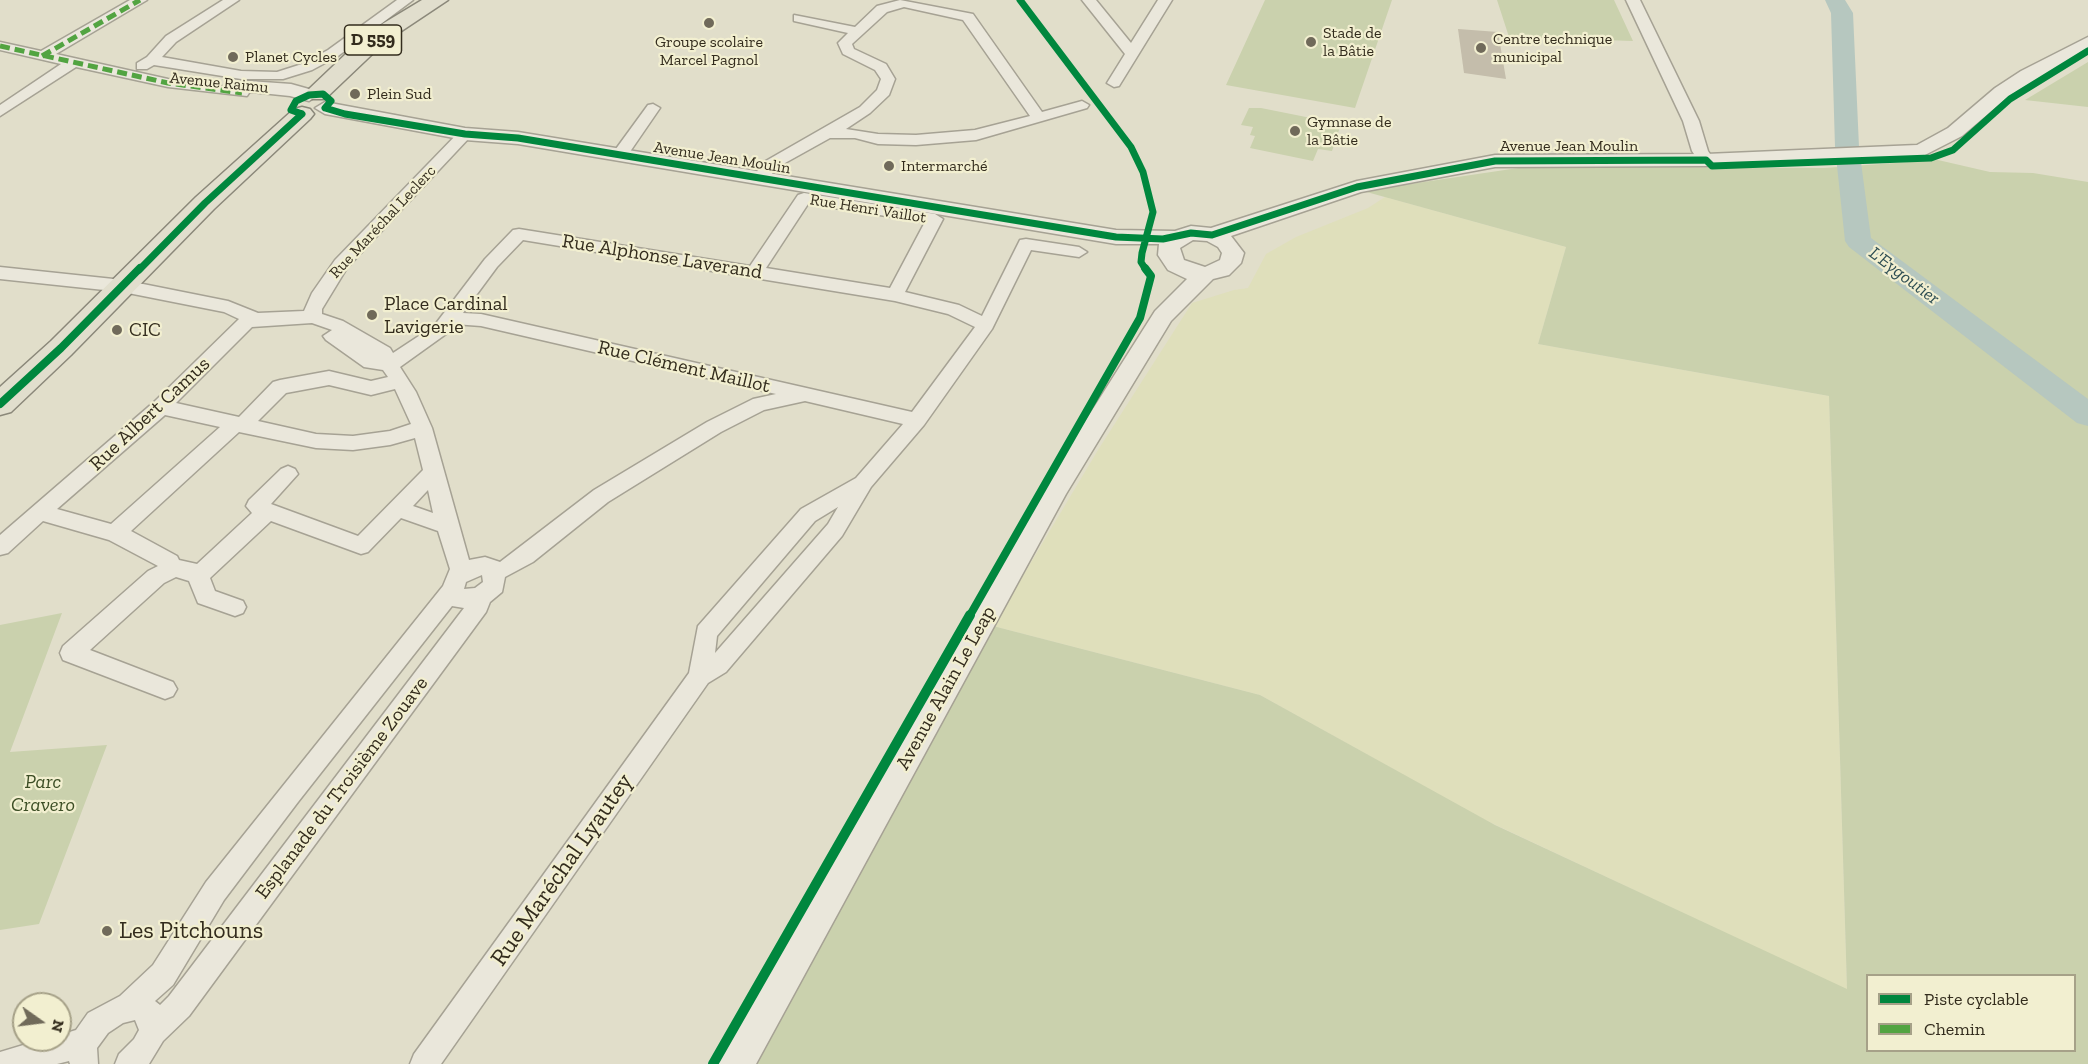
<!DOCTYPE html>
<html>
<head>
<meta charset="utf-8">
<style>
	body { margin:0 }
	#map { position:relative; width:2088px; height:1064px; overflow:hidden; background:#e1deca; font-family:"Zilla Slab",serif }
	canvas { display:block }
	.legend { position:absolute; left:1866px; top:974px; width:210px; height:78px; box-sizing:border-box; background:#f2efd0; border:2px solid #a6a188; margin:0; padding:8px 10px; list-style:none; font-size:18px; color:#332c1d }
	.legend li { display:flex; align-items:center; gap:12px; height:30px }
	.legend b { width:30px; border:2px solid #a6a188 }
	.north { position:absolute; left:12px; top:992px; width:60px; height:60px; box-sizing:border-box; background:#f2efd0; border:2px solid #a6a188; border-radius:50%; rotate:104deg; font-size:16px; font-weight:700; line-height:24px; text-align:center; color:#332c1d }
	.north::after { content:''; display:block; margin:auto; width:21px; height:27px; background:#706a5a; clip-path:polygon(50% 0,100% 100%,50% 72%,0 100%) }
</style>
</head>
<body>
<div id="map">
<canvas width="2088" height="1064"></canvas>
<ul class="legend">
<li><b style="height:8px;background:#00873e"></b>Piste cyclable</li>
<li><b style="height:8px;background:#52a441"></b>Chemin</li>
</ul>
<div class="north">N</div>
</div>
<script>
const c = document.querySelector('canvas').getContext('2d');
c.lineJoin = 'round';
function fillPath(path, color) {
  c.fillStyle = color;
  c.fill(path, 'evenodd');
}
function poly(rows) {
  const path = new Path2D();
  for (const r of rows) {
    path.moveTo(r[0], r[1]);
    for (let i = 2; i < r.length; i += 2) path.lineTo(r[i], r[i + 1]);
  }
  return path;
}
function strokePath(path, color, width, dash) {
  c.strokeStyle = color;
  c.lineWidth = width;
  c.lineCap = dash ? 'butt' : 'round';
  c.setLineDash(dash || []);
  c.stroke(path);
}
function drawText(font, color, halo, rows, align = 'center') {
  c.font = font + ' "Zilla Slab",serif';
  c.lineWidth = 4.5;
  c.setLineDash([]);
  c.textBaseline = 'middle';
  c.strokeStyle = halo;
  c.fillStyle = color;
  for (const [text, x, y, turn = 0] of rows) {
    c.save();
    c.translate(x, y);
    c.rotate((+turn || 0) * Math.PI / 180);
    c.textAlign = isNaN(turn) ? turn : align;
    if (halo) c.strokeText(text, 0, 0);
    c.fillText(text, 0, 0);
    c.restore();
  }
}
fillPath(poly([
	[1385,197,1566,247,1538,344,1829,396,1847,990,1483,819,1260,695,993,626,1098,450,1192,303,1234,290,1248,288,1266,254,1296,237,1368,208]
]), '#dfdfbb');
fillPath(poly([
	[1265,0,1392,0,1355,108,1226,85],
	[1497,0,1614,0,1633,41,1509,37],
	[2088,62,2088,107,2025,100],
	[1249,108,1261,108,1341,124,1332,151,1318,149,1313,161,1250,148,1255,136,1250,135,1253,127,1241,125],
	[1938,160,1990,172,2033,173,2088,182,2088,1064,755,1064,993,626,1260,695,1495,825,1847,989,1829,396,1538,344,1566,247,1363,191,1525,167,1824,168],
	[1868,976,2074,976,2074,1050,1868,1050],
	[62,613,10,752,107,745,39,924,0,930,0,625]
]), '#cad1ad');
fillPath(poly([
	[1825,0,1845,0,1853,13,1859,147,1871,238,2088,399,2088,426,2077,423,1849,247,1845,241,1835,147,1831,13,1825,0]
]), '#b6c7bf');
fillPath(poly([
	[1458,29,1498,32,1506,79,1464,73]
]), '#c4bdab');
const minor = poly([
	[130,0,147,0,56,54,168,79,242,89,247,90,249,93,247,96,168,87,76,67,0,116,0,105,61,64,0,50,0,42,41,51,130,0],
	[223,0,239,0,176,42,162,57,241,71,277,72,302,64,328,50,397,0,413,0,338,56,312,70,283,79,241,79,154,65,147,69,137,69,137,63,147,57,166,36,223,0],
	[900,0,973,14,1042,112,1082,101,1089,105,1087,108,976,140,916,145,878,144,855,138,830,138,776,168,766,182,754,182,752,179,764,162,860,107,877,90,881,79,875,70,843,54,838,43,848,33,794,21,794,15,855,27,877,6,900,0],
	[904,7,963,20,1030,116,975,130,916,135,878,134,846,129,870,113,889,95,895,79,886,64,854,49,852,44,887,12,904,7],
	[1082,0,1096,0,1131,43,1158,0,1172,0,1119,86,1114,87,1107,83,1125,54,1082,0],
	[1626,0,1640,0,1699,121,1708,151,1714,160,1712,163,1700,163,1692,151,1683,121,1626,0],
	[653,104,660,108,625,159,613,159,611,156,613,153,648,105,653,104],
	[465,129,470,131,473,134,470,137,347,268,322,309,322,314,343,321,390,348,393,353,434,326,485,259,513,230,519,229,750,266,798,195,804,193,935,214,943,219,905,292,959,305,982,316,1020,240,1026,239,1079,247,1087,252,1079,257,1031,250,992,329,924,425,871,487,842,536,726,672,708,683,441,1064,410,1064,414,1054,689,673,698,626,801,509,856,478,903,424,805,401,764,410,721,432,608,502,533,562,505,577,502,592,490,602,486,612,189,1016,163,1041,149,1064,115,1064,119,1054,134,1039,139,1030,135,1020,123,1023,108,1033,97,1048,98,1064,70,1064,69,1061,57,1064,0,1064,0,1052,40,1040,60,1040,60,1035,76,1030,88,1013,120,996,153,965,206,882,443,586,450,569,438,531,401,518,368,552,361,554,271,521,210,578,215,591,243,601,246,607,243,613,235,616,198,603,189,581,176,577,164,583,90,650,173,682,177,689,173,696,165,699,63,660,60,653,63,646,148,571,158,566,109,540,43,521,8,553,0,555,0,535,154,402,239,319,224,312,123,292,0,279,0,267,123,280,228,301,258,313,304,311,312,293,335,260,460,131,465,129],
	[808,204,925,222,890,288,766,268,808,204],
	[523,240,895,301,948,314,975,327,912,412,481,314,463,313,497,267,523,240],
	[312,323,332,330,323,336,326,340,364,367,383,370,388,377,371,381,329,371,280,380,273,382,239,417,176,403,252,327,312,323],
	[454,324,481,326,776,394,753,399,707,422,594,490,500,562,485,557,469,560,432,428,416,392,400,367,446,334,454,324],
	[329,385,371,395,395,389,411,424,390,431,353,436,316,434,258,421,286,393,329,385],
	[165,415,220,427,111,524,57,509,165,415],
	[239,432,316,448,353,450,390,445,415,438,423,470,358,536,271,504,298,474,295,469,288,466,281,469,249,500,246,506,252,513,197,564,179,560,177,556,131,531,239,432],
	[428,490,433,513,413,506,428,490],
	[838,507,828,524,715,653,717,636,815,521,838,507],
	[482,575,483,582,475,588,464,589,466,582,482,575],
	[452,606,464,608,169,996,160,1005,155,1001,173,985,224,900,298,802,452,606]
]);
const tertiary = poly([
	[2088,37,2088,49,2009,96,1962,136,1921,157,1706,166,1495,167,1361,192,1231,236,1244,253,1241,263,1229,275,1213,279,1171,321,1066,494,756,1064,718,1064,1048,480,1155,311,1187,279,1168,270,1158,255,1159,244,1116,244,518,144,465,140,325,114,315,108,325,102,465,128,518,132,1116,230,1175,231,1191,226,1211,228,1357,181,1495,155,1706,154,1917,145,1948,128,1995,88,2021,71,2088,37],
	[1193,240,1207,241,1218,247,1222,253,1220,260,1205,267,1184,260,1180,248,1193,240],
	[249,81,291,84,316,91,318,95,309,101,290,96,242,91,240,87,249,81]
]);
const primary = poly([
	[422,0,448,0,385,42,325,99,309,99,305,94,309,89,369,32,422,0],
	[302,107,310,109,314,114,310,119,214,209,71,355,11,412,0,415,0,387,51,341,196,197,294,109,302,107]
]);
strokePath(minor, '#a6a294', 3);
strokePath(tertiary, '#a6a294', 3);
strokePath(primary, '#8b887a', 3);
fillPath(minor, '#eae7db');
fillPath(tertiary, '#eae7db');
fillPath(primary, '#e1decd');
strokePath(poly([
	[0,46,168,83,242,93],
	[42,56,140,0]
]), '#52a441', 5, [10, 5]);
strokePath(poly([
	[1020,0,1131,147,1143,172,1153,212,1142,253,1141,262,1146,270],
	[302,114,291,110,296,101,309,95,323,94,331,101,325,108,345,114,465,134,518,138,1116,237,1163,239,1191,233,1212,235,1357,187,1495,161,1706,160,1712,166,1931,158,1953,150,2010,99,2088,51],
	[139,270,205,203,302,114]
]), '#00873e', 7);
strokePath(poly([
	[0,404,61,348,140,268],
	[969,617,1140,318,1151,276,1145,268]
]), '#00873e', 8);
strokePath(poly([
	[713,1064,970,615]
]), '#00873e', 10);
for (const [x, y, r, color] of [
	[709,23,6,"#706a5a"],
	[1311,42,6,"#706a5a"],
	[1481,48,6,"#706a5a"],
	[233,57,6,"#706a5a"],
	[355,94,6,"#706a5a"],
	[1295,131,6,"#706a5a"],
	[889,166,6,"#706a5a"],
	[372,315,6,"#706a5a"],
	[117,330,6,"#706a5a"],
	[107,931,6,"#706a5a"]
]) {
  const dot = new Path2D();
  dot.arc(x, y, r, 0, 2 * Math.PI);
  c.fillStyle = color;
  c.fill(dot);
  strokePath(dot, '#f2efd0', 2);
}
drawText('16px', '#332c1d', '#f2efd0', [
	["Stade de",1323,33],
	["la Bâtie",1323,51],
	["Centre technique",1493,39],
	["municipal",1493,57],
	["Groupe scolaire",709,42,"center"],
	["Marcel Pagnol",709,60,"center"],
	["Planet Cycles",245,57],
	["Plein Sud",367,94],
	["Gymnase de",1307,122],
	["la Bâtie",1307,140],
	["Intermarché",901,166]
], 'left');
drawText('16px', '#332c1d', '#f2efd0', [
	["Avenue Raimu",219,83,6],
	["Avenue Jean Moulin",1569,146],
	["Avenue Jean Moulin",722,158,9],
	["Rue Henri Vaillot",868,209,9],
	["Rue Maréchal Leclerc",383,222,-47]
]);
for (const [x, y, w] of [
	[373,40,57]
]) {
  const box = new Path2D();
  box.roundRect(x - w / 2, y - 15, w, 30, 4.5);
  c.fillStyle = '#f2efd0';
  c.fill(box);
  strokePath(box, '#332c1d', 1.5);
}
drawText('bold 18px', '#332c1d', null, [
	["D 559",373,40]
]);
drawText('italic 18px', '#2d4d52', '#f2efd0', [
	["L'Eygoutier",1904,276,37]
]);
drawText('20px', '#332c1d', '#f2efd0', [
	["Rue Alphonse Laverand",662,257,9],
	["Rue Clément Maillot",684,367,13],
	["Rue Albert Camus",150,414,-43],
	["Avenue Alain Le Leap",946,688,-61],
	["Esplanade du Troisième Zouave",342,788,-53]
]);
drawText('20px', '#332c1d', '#f2efd0', [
	["Place Cardinal",384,304],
	["Lavigerie",384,327],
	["CIC",129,330]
], 'left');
drawText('italic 20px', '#3c4e25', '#f2efd0', [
	["Parc",43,782],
	["Cravero",43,805]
]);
drawText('24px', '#332c1d', '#f2efd0', [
	["Rue Maréchal Lyautey",562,870,-55]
]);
drawText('24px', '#332c1d', '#f2efd0', [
	["Les Pitchouns",119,931]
], 'left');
</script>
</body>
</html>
